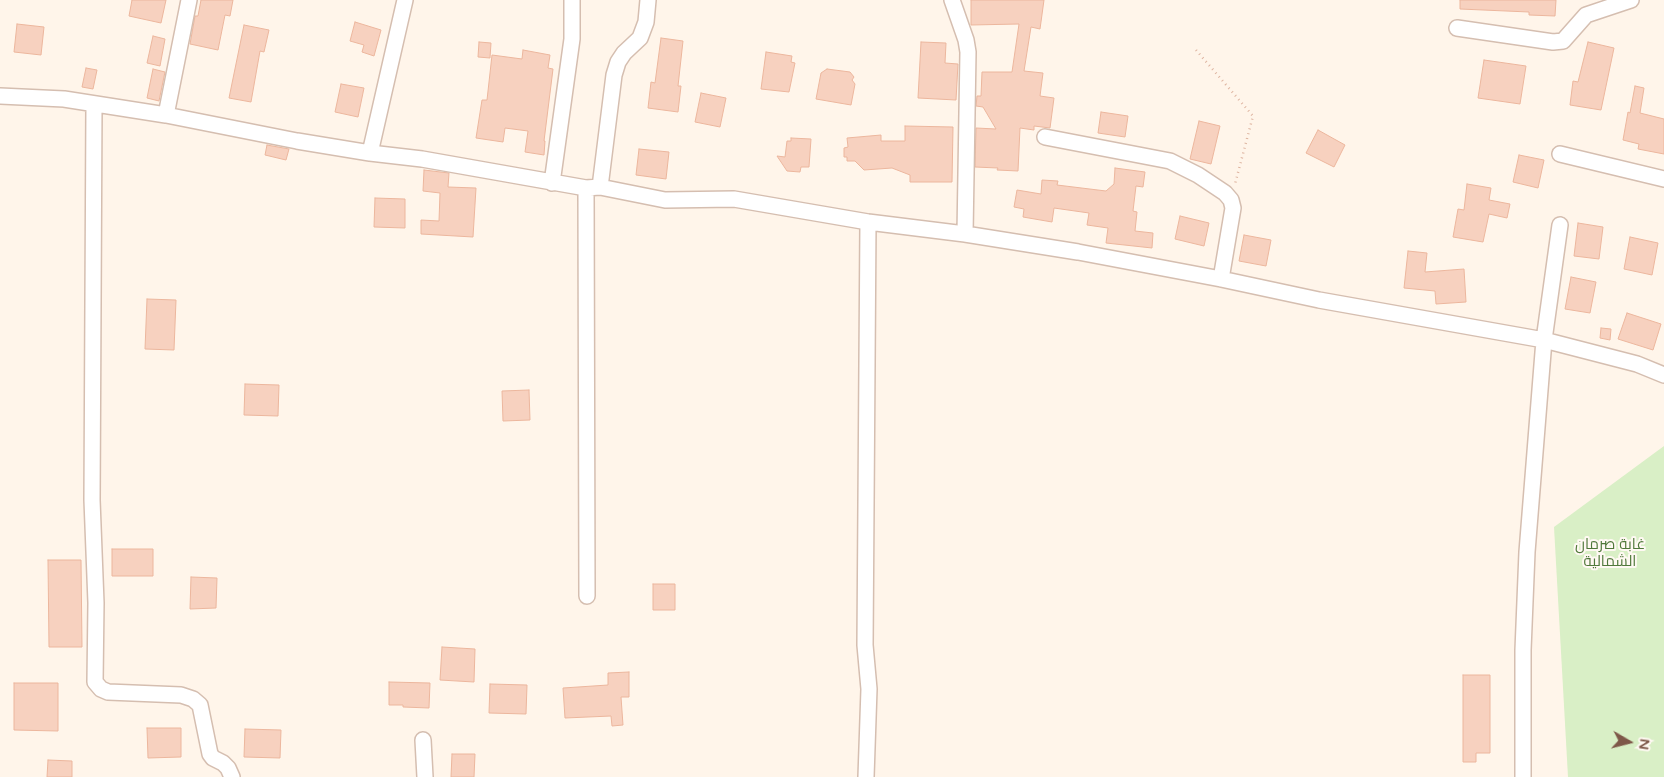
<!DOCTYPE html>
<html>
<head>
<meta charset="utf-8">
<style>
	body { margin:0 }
	#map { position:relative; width:1664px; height:777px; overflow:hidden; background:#fff5ea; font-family:"Varela Round",sans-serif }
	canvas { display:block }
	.north { position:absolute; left:1604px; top:717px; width:50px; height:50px; -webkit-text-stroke:4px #fff9f3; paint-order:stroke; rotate:98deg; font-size:14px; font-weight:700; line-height:20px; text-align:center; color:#7e5849 }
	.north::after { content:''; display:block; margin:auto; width:18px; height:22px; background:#7e5849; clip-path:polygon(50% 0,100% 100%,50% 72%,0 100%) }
</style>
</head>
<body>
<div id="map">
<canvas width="1664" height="777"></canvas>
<div class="north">N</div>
</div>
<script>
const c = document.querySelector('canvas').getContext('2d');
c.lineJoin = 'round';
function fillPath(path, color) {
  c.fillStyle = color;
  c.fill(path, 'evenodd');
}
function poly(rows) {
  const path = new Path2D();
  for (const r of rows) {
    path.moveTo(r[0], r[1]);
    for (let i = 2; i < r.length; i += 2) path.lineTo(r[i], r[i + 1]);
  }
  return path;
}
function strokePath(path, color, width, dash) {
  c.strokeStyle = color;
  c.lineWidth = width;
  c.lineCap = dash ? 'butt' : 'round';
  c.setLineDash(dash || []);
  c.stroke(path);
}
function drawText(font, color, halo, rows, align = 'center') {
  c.font = font + ' "Varela Round",Cairo,sans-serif';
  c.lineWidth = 4;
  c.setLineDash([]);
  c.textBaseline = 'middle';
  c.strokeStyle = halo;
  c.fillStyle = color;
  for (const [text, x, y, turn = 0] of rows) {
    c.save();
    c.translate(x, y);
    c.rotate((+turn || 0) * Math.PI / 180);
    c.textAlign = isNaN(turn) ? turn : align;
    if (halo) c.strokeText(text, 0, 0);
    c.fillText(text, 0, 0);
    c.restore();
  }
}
fillPath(poly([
	[1664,446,1664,777,1568,777,1554,527]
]), '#d9efc6');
const building = poly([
	[132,0,166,0,161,23,129,16,132,0],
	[201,0,233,0,230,16,225,15,218,50,190,44,195,16,198,16,201,0],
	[971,0,1044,0,1040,29,1031,27,1024,71,1043,73,1040,96,1054,98,1050,128,1034,126,1034,130,1020,128,1018,171,997,170,998,168,975,167,976,128,996,129,983,107,976,106,977,96,981,96,982,72,1012,72,1019,24,971,25,971,0],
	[1460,0,1556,0,1555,16,1529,15,1529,12,1460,9,1460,0],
	[355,22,381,30,374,56,362,52,364,45,350,41,355,22],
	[17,24,44,27,41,55,14,52,17,24],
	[244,25,269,30,264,52,260,51,251,102,229,98,244,25],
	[153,36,165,39,160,66,147,63,153,36],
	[661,38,683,41,678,86,681,86,678,112,648,108,651,82,655,83,661,38],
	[479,42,491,43,490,58,478,57,479,42],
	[921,42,946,43,945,63,958,64,956,100,918,98,921,42],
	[1588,42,1614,48,1601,110,1570,105,1573,81,1578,82,1588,42],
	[523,50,550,55,548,68,553,69,544,141,545,141,544,155,525,152,528,131,505,128,503,142,476,138,482,100,487,100,492,55,522,59,523,50],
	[766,52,792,56,791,62,795,63,789,92,761,89,766,52],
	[1484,60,1526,66,1520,104,1478,98,1484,60],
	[86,68,97,70,93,89,82,87,86,68],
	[153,69,165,72,159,101,147,98,153,69],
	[827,69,850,72,854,77,852,80,855,84,851,105,816,99,821,73,827,69],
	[341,84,364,88,358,117,335,112,341,84],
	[1635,86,1644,88,1640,113,1664,119,1664,154,1638,149,1639,144,1623,140,1628,112,1630,113,1635,86],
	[701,93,726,98,720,127,695,122,701,93],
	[1101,112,1128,116,1125,137,1098,133,1101,112],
	[1199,121,1220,126,1211,164,1190,159,1199,121],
	[905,126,953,127,952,182,910,182,910,175,892,168,864,170,855,161,847,161,847,157,844,157,844,148,848,147,847,138,881,135,881,141,905,141,905,126],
	[1318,130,1345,145,1334,167,1306,153,1318,130],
	[791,138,811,139,809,167,801,167,800,172,787,171,777,156,785,157,787,141,791,141,791,138],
	[267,145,289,149,286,160,265,155,267,145],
	[639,149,669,152,666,179,636,175,639,149],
	[1519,155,1544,160,1538,188,1513,182,1519,155],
	[1115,168,1145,172,1143,187,1136,186,1133,211,1137,212,1135,231,1153,233,1152,248,1106,243,1108,228,1087,225,1089,213,1054,208,1052,222,1023,217,1024,209,1014,207,1017,190,1041,194,1042,180,1058,181,1057,185,1106,191,1114,184,1115,168],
	[424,170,449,173,448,187,476,188,473,237,421,234,421,220,439,221,440,193,423,191,424,170],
	[1467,184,1491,188,1489,200,1510,204,1507,218,1489,214,1483,242,1453,237,1458,209,1464,210,1467,184],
	[375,198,405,199,405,228,374,227,375,198],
	[1180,216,1209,223,1204,246,1175,239,1180,216],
	[1578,223,1603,227,1599,259,1574,256,1578,223],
	[1244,235,1271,240,1266,266,1239,261,1244,235],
	[1630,237,1658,243,1652,275,1624,269,1630,237],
	[1408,251,1427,253,1425,272,1464,269,1466,302,1436,304,1435,291,1404,288,1408,251],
	[1571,277,1596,282,1590,313,1565,309,1571,277],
	[147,299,176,300,174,350,145,349,147,299],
	[1627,313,1661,324,1653,350,1618,339,1627,313],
	[1601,328,1611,329,1610,340,1600,338,1601,328],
	[245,384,279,385,278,416,244,415,245,384],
	[529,390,530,420,503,421,502,391,529,390],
	[112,549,153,549,153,576,112,576,112,549],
	[48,560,81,560,82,647,49,647,48,560],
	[191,577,217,578,216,608,190,609,191,577],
	[653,584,675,584,675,610,653,610,653,584],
	[442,647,475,649,474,682,440,680,442,647],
	[629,672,629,697,621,697,623,725,612,726,611,716,565,718,563,688,608,685,608,673,629,672],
	[1463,675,1490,675,1490,753,1476,753,1476,762,1463,762,1463,675],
	[389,682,430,683,429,708,403,707,403,705,389,705,389,682],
	[14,683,58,683,58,731,14,730,14,683],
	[490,684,527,685,526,714,489,713,490,684],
	[147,728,181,728,181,757,148,758,147,728],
	[245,729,281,730,280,758,244,757,245,729],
	[452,754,475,754,474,777,451,777,452,754],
	[48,760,72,761,72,777,47,777,48,760]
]);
fillPath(building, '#f7d1bf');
strokePath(building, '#ecb69d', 1);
const minor = poly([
	[952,0,966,40,968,52,965,234],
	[1457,28,1553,42,1563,41,1586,15,1631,0],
	[0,96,64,99,166,115,297,141,370,153,422,159,586,188,600,187,665,200,734,199,868,222,965,234,1078,252,1221,279,1319,300,1544,340,1637,364,1664,375],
	[94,104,92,500,96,603,95,682,101,689,108,692,181,695,193,699,200,705,210,754,213,758,223,763,228,768,232,777],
	[166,115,189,0],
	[1045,137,1170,161,1198,175,1225,193,1231,200,1233,208,1221,279],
	[370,153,405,0],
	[1560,154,1664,179],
	[552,183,572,39,572,0],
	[600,187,614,75,618,62,624,53,640,38,646,22,648,0],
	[586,188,587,596],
	[423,740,425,777],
	[866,777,869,689,865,645,868,222],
	[1523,777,1523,650,1527,552,1544,340,1560,225]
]);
strokePath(minor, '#d5beb0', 18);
strokePath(poly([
	[1196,50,1253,116,1235,184]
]), '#deb4a0', 2.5, [1, 4]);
strokePath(minor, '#fff', 15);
drawText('15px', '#50783a', '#fff9f3', [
	["غابة صرمان",1610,545],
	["الشمالية",1610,562]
]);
</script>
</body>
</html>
